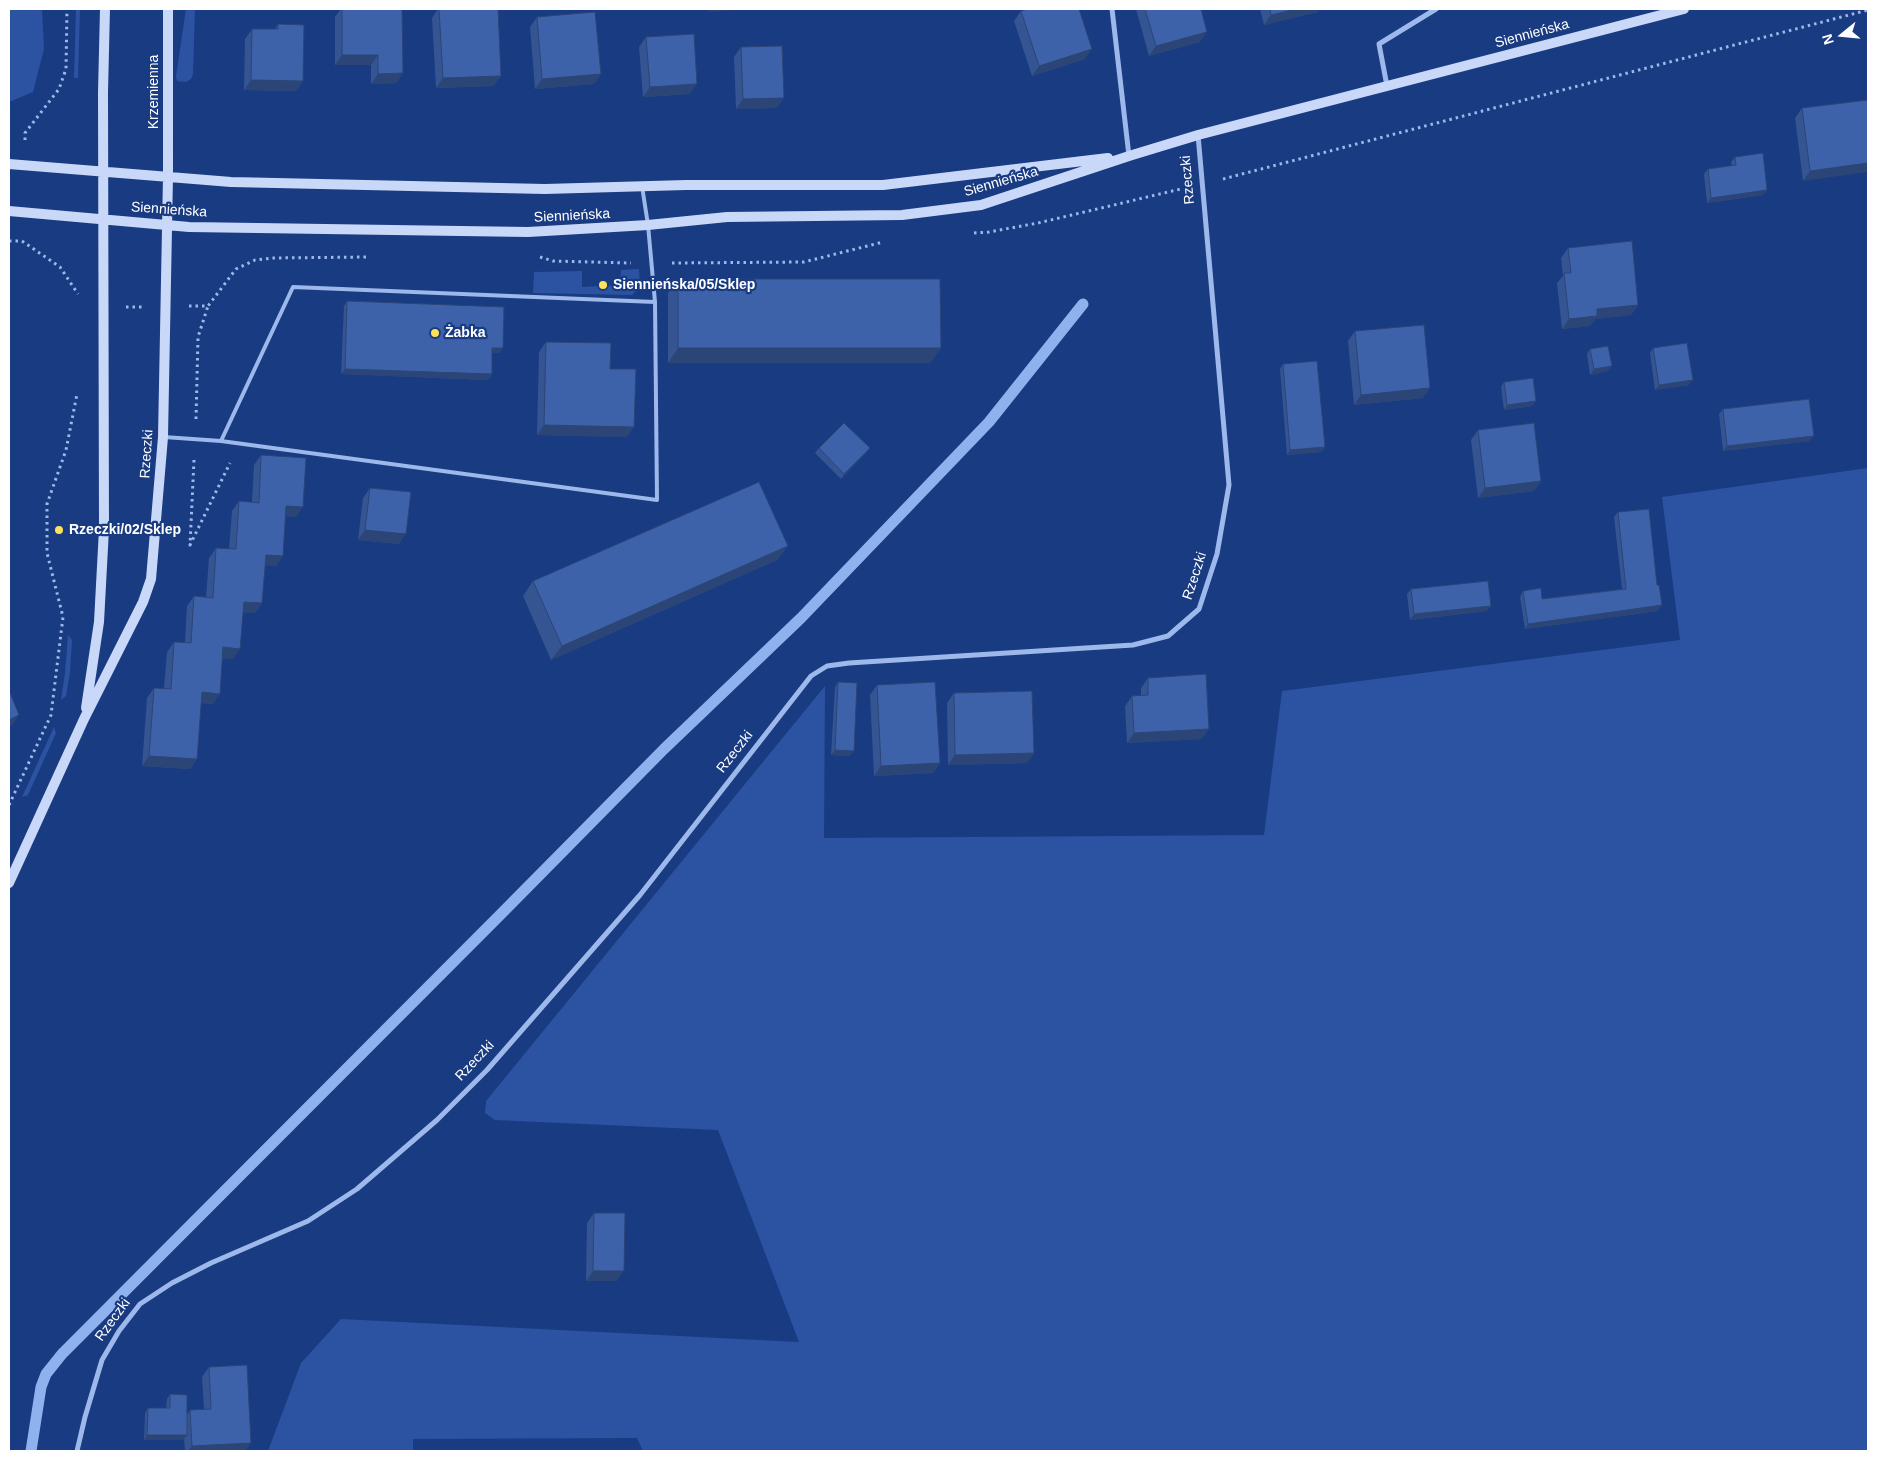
<!DOCTYPE html>
<html>
<head>
<meta charset="utf-8">
<style>
	body { margin:0 }
	#map { position:relative; width:1877px; height:1460px; overflow:hidden; background:#193b82; font-family:Helvetica,sans-serif }
	canvas { display:block }
	.frame { position:absolute; inset:0; border:10px solid #fff; pointer-events:none }
	.north { position:absolute; left:1817px; top:10px; width:50px; height:50px; -webkit-text-stroke:4px #193b82; paint-order:stroke; rotate:253deg; font-size:14px; font-weight:700; line-height:20px; text-align:center; color:#fff }
	.north::after { content:''; display:block; margin:auto; width:18px; height:22px; background:#fff; clip-path:polygon(50% 0,100% 100%,50% 72%,0 100%) }
</style>
</head>
<body>
<div id="map">
<canvas width="1877" height="1460"></canvas>
<div class="frame"></div>
<div class="north">N</div>
</div>
<script>
const c = document.querySelector('canvas').getContext('2d');
c.lineJoin = 'round';
function fillPath(path, color) {
  c.fillStyle = color;
  c.fill(path, 'evenodd');
}
function poly(rows) {
  const path = new Path2D();
  for (const r of rows) {
    path.moveTo(r[0], r[1]);
    for (let i = 2; i < r.length; i += 2) path.lineTo(r[i], r[i + 1]);
  }
  return path;
}
function strokePath(path, color, width, dash) {
  c.strokeStyle = color;
  c.lineWidth = width;
  c.lineCap = dash ? 'butt' : 'round';
  c.setLineDash(dash || []);
  c.stroke(path);
}
function drawText(font, color, halo, rows, align = 'center') {
  c.font = font + ' Helvetica,sans-serif';
  c.lineWidth = 4.5;
  c.setLineDash([]);
  c.textBaseline = 'middle';
  c.strokeStyle = halo;
  c.fillStyle = color;
  for (const [text, x, y, turn = 0] of rows) {
    c.save();
    c.translate(x, y);
    c.rotate((+turn || 0) * Math.PI / 180);
    c.textAlign = isNaN(turn) ? turn : align;
    if (halo) c.strokeText(text, 0, 0);
    c.fillText(text, 0, 0);
    c.restore();
  }
}
fillPath(poly([
	[9,9,42,9,44,49,33,92,9,102],
	[76,9,80,9,78,78,74,78],
	[186,9,195,9,193,74,191,79,186,82,177,81,176,76],
	[639,269,640,287,632,295,533,293,534,272,582,271,582,287,620,285,621,270],
	[1868,468,1868,1451,643,1451,637,1438,413,1439,413,1451,268,1451,301,1363,341,1319,799,1342,718,1130,495,1120,485,1113,486,1101,825,686,824,838,1264,835,1282,691,1680,640,1662,497],
	[68,635,72,640,70,672,66,696,61,700,65,673],
	[54,727,56,733,28,795,22,797]
]), '#2c53a1');
strokePath(poly([
	[31,1451,41,1387,46,1374,62,1354,503,912,664,749,801,618,989,422,1083,304]
]), '#8fb1ee', 11);
strokePath(poly([
	[25,140,25,133,59,89,66,69,67,9],
	[1223,179,1868,10],
	[974,233,989,232,1038,223,1181,189],
	[9,241,22,241,60,267,78,294],
	[540,257,553,261,631,263],
	[672,263,804,262,883,242],
	[189,306,208,306,236,269,255,260,272,258,369,257],
	[126,307,143,307],
	[196,419,198,337,208,306],
	[194,460,190,545,230,463],
	[9,805,51,715,63,617,47,553,47,504,66,450,77,394]
]), '#9db8eb', 3, [2.5, 4]);
strokePath(poly([
	[164,437,221,441,293,287,655,302],
	[221,441,657,500,655,302,648,225,642,186]
]), '#9db8eb', 4);
strokePath(poly([
	[1112,9,1129,156],
	[1387,86,1379,44,1436,9],
	[77,1451,85,1417,102,1360,119,1331,140,1304,172,1283,211,1263,308,1221,357,1189,437,1120,487,1070,640,895,811,676,827,666,849,663,1133,645,1168,636,1199,609,1217,554,1229,485,1198,135]
]), '#9db8eb', 5);
strokePath(poly([
	[9,164,231,182,545,189,686,185,883,185,1108,158],
	[9,211,189,227,528,232,648,225,727,217,902,215,981,205,1129,156,1198,135,1684,9],
	[86,708,99,622,104,529,103,92,105,9],
	[9,883,84,719,143,602,151,579,163,437,168,176,168,9]
]), '#c9d8f8', 10);
fillPath(poly([
	[341,9,402,9,403,73,396,83,371,84,371,65,335,65,335,17],
	[438,9,498,9,494,86,436,88,432,18],
	[1023,9,1079,9,1085,59,1032,76,1014,21,1021,11,1023,10],
	[1136,9,1201,9,1200,42,1149,56],
	[1260,9,1319,9,1317,12,1264,25],
	[537,17,601,74,594,84,535,89,530,27],
	[278,24,303,81,296,91,244,90,245,39,252,29,275,29],
	[646,37,690,94,643,97,639,47],
	[741,47,777,108,736,109,734,57],
	[1868,100,1803,181,1795,118,1802,108],
	[1735,157,1767,190,1763,195,1707,203,1704,174,1708,169,1732,166,1731,162],
	[1568,248,1638,305,1631,315,1595,319,1590,326,1562,329,1557,283,1563,276,1561,258],
	[678,279,941,348,930,363,668,363,668,293],
	[347,301,503,348,499,353,492,353,492,374,488,380,341,374,344,306],
	[1355,331,1423,398,1354,405,1348,341],
	[546,342,610,369,627,437,537,435,539,352],
	[1653,348,1689,385,1655,390,1650,353],
	[1590,349,1608,371,1590,375,1587,354],
	[1283,364,1325,447,1321,452,1287,455,1280,369],
	[1504,382,1536,401,1532,406,1504,410,1501,387],
	[1723,409,1810,441,1723,451,1719,414],
	[1478,430,1541,481,1534,491,1478,498,1471,440],
	[819,448,870,448,866,453,841,479,815,453],
	[261,455,296,517,285,516,276,566,265,565,262,603,255,613,243,612,233,659,223,658,213,704,201,703,197,759,190,769,142,766,147,698,154,688,164,688,167,652,174,642,185,642,187,606,194,596,206,597,209,558,216,548,229,549,232,511,239,501,252,502,254,465],
	[370,488,399,544,358,540,363,498],
	[1618,512,1658,611,1525,629,1520,597,1523,591,1542,599,1622,589,1614,517],
	[788,546,777,560,551,660,523,596,533,581],
	[1411,589,1487,611,1410,620,1407,594],
	[1148,678,1202,739,1127,743,1125,706,1132,696,1141,695,1141,688],
	[838,682,850,756,831,755,835,687],
	[877,685,940,763,933,773,874,776,870,695],
	[954,693,1034,753,1027,763,948,765,947,703],
	[594,1213,617,1281,586,1281,587,1223],
	[209,1367,251,1443,245,1451,185,1451,184,1438,183,1440,144,1440,145,1413,148,1408,166,1408,167,1399,170,1394,187,1415,190,1410,204,1409,202,1377]
]), '#355492');
fillPath(poly([
	[710,9,750,9,708,12],
	[1296,9,1319,9,1317,12,1264,25,1271,15],
	[1207,32,1200,42,1149,56,1156,46],
	[1092,49,1085,59,1032,76,1039,66],
	[342,55,378,55,371,65,335,65],
	[403,73,396,83,371,84,378,74],
	[601,74,594,84,535,89,542,79],
	[501,76,494,86,436,88,443,78],
	[251,80,303,81,296,91,244,90],
	[697,84,690,94,643,97,650,87],
	[784,98,777,108,736,109,743,99],
	[1868,163,1868,172,1803,181,1810,171],
	[1767,190,1763,195,1707,203,1711,198],
	[1638,305,1631,315,1595,319,1590,326,1562,329,1569,319,1597,309],
	[492,348,503,348,499,353,489,353],
	[678,348,941,348,930,363,668,363],
	[1612,366,1608,371,1590,375,1594,369],
	[345,369,492,374,488,380,341,374],
	[1693,380,1689,385,1655,390,1659,385],
	[1430,388,1423,398,1354,405,1361,395],
	[1536,401,1532,406,1504,410,1507,405],
	[544,425,634,427,627,437,537,435],
	[1814,436,1810,441,1723,451,1727,446],
	[1325,447,1321,452,1287,455,1290,450],
	[870,448,866,453,841,479,844,474],
	[1541,481,1534,491,1478,498,1485,488],
	[286,506,303,507,296,517,279,516],
	[365,530,406,534,399,544,358,540],
	[788,546,777,560,551,660,562,646],
	[266,555,283,556,276,566,259,565],
	[244,602,262,603,255,613,236,612],
	[1662,605,1658,611,1525,629,1528,624],
	[1491,606,1487,611,1410,620,1414,614],
	[223,647,240,649,233,659,216,657],
	[202,692,220,694,213,704,195,702],
	[19,715,12,725,9,727,9,720],
	[1209,729,1202,739,1127,743,1134,733],
	[835,750,854,751,850,756,831,755],
	[1034,753,1027,763,948,765,955,755],
	[149,756,197,759,190,769,142,766],
	[940,763,933,773,874,776,881,766],
	[593,1271,624,1271,617,1281,586,1281],
	[147,1435,187,1435,183,1440,144,1440],
	[251,1443,245,1451,188,1451,192,1446]
]), '#2b4577');
const building = poly([
	[342,9,402,9,403,73,378,74,378,55,342,55,342,9],
	[439,9,498,9,501,76,443,78,439,9],
	[1028,9,1079,9,1092,49,1039,66,1021,11,1028,9],
	[1145,9,1201,9,1207,32,1156,46,1145,9],
	[1270,9,1296,9,1271,15,1270,9],
	[595,12,601,74,542,79,537,17,595,12],
	[278,24,304,25,303,81,251,80,252,29,278,29,278,24],
	[694,34,697,84,650,87,646,37,694,34],
	[782,46,784,98,743,99,741,47,782,46],
	[1868,100,1868,163,1810,171,1802,108,1868,100],
	[1763,153,1767,190,1711,198,1708,169,1736,165,1735,157,1763,153],
	[1632,241,1638,305,1597,309,1597,316,1569,319,1564,273,1571,273,1568,248,1632,241],
	[678,279,940,279,941,348,678,348,678,279],
	[347,301,504,307,503,348,492,348,492,374,345,369,347,301],
	[1424,325,1430,388,1361,395,1355,331,1424,325],
	[546,342,611,343,610,369,636,369,634,427,544,425,546,342],
	[1687,343,1693,380,1659,385,1653,348,1687,343],
	[1608,346,1612,366,1594,369,1590,349,1608,346],
	[1317,361,1325,447,1290,450,1283,364,1317,361],
	[1533,378,1536,401,1507,405,1504,382,1533,378],
	[1809,399,1814,436,1727,446,1723,409,1809,399],
	[844,423,870,448,844,474,819,448,844,423],
	[1534,423,1541,481,1485,488,1478,430,1534,423],
	[261,455,306,458,303,507,286,506,283,556,266,555,262,603,244,602,240,649,223,647,220,694,202,692,197,759,149,756,154,688,171,689,174,642,191,643,194,596,213,598,216,548,236,549,239,501,259,503,261,455],
	[759,482,788,546,562,646,533,581,759,482],
	[370,488,411,492,406,534,365,530,370,488],
	[1649,509,1657,585,1659,585,1662,605,1528,624,1523,591,1541,588,1542,599,1626,589,1618,512,1649,509],
	[1488,581,1491,606,1414,614,1411,589,1488,581],
	[1206,674,1209,729,1134,733,1132,696,1148,695,1148,678,1206,674],
	[838,682,857,683,854,751,835,750,838,682],
	[935,682,940,763,881,766,877,685,935,682],
	[9,690,19,715,9,720,9,690],
	[1032,691,1034,753,955,755,954,693,1032,691],
	[594,1213,625,1213,624,1271,593,1271,594,1213],
	[247,1365,251,1443,192,1446,190,1410,211,1409,209,1367,247,1365],
	[170,1394,187,1395,187,1435,147,1435,148,1408,170,1408,170,1394]
]);
fillPath(building, '#3e62aa');
strokePath(building, '#2b4577', 1);
for (const [x, y, r, color] of [
	[603,285,5,"#fee158"],
	[435,333,5,"#fee158"],
	[59,530,5,"#fee158"]
]) {
  const dot = new Path2D();
  dot.arc(x, y, r, 0, 2 * Math.PI);
  c.fillStyle = color;
  c.fill(dot);
  strokePath(dot, '#193b82', 2);
}
drawText('14px', '#fff', '#193b82', [
	["Siennieńska",1532,34,-15],
	["Krzemienna",154,92,-90],
	["Rzeczki",1188,180,-95],
	["Siennieńska",1001,182,-16],
	["Siennieńska",169,210,4],
	["Siennieńska",572,216,-3],
	["Rzeczki",147,454,-86],
	["Rzeczki",1195,576,-72],
	["Rzeczki",735,752,-52],
	["Rzeczki",475,1061,-47],
	["Rzeczki",113,1320,-54]
]);
drawText('bold 14px', '#fff', '#193b82', [
	["Siennieńska/05/Sklep",613,285],
	["Żabka",445,333],
	["Rzeczki/02/Sklep",69,530]
], 'left');
</script>
</body>
</html>
